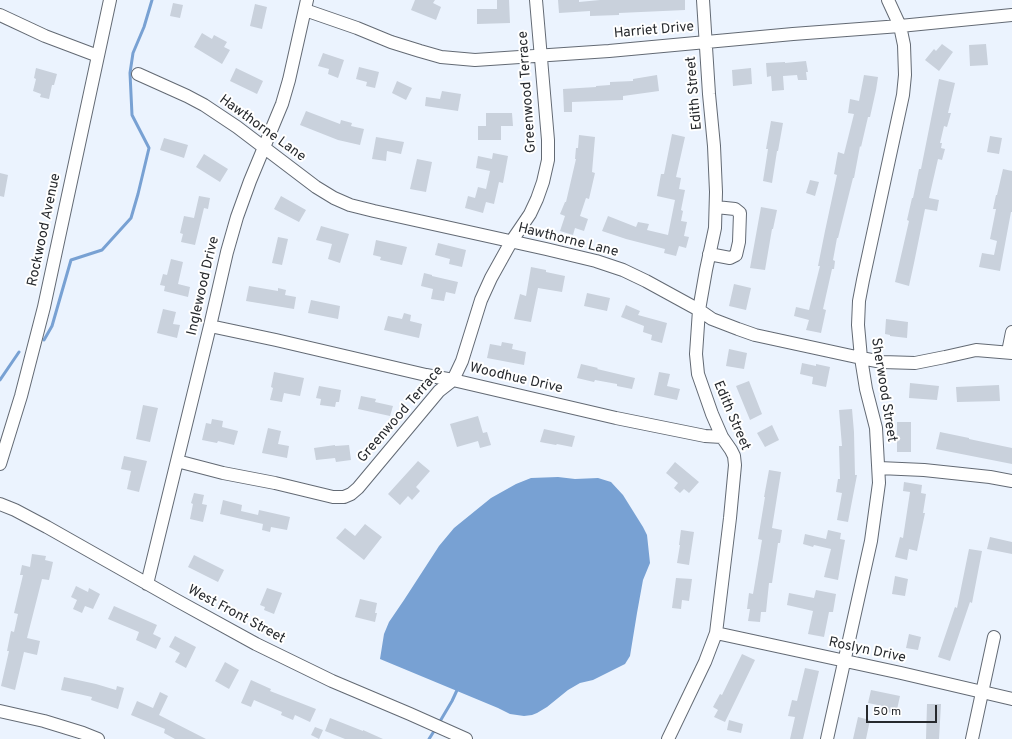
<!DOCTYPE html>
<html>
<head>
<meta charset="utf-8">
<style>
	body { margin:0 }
	#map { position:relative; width:1012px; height:739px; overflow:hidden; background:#ebf3fe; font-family:Overpass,sans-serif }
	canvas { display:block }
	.scale { position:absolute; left:866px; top:705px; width:71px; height:18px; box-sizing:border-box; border:2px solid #272a2e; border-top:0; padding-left:5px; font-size:12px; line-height:14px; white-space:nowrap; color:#272a2e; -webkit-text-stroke:3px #fff; paint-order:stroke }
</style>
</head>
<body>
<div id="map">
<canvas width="1012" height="739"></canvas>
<div class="scale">50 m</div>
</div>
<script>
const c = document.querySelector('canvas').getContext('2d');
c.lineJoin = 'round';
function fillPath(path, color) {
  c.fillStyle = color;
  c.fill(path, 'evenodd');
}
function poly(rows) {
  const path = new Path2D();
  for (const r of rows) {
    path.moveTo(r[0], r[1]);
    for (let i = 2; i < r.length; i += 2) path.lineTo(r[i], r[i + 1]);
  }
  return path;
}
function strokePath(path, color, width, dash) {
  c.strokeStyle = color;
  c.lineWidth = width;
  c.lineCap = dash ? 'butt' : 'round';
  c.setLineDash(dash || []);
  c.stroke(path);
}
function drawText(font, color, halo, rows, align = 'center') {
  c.font = font + ' Overpass,sans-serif';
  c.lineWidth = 4;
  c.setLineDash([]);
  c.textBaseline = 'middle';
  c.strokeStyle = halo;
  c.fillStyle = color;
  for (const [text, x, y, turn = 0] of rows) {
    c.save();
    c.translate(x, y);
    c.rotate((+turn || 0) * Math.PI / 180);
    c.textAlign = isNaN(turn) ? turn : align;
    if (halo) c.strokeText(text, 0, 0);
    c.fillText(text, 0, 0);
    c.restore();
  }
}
fillPath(poly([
	[558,477,575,479,598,478,611,482,623,495,643,527,647,535,650,563,643,580,637,613,630,656,625,664,593,680,580,683,568,690,547,707,537,713,532,715,524,716,510,714,498,708,380,659,384,634,389,622,404,600,439,546,454,528,491,498,516,484,531,478]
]), '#78a1d3');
strokePath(poly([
	[44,340,52,326,71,260,102,250,131,218,138,194,149,148,132,115,130,73,133,53,144,27,152,0],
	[0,380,19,352],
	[439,723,452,701,458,688],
	[429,739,436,728]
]), '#78a1d3', 3);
fillPath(poly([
	[415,0,435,0,433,3,441,7,436,20,411,10],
	[497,0,509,0,510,23,477,24,477,9,497,9],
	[558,0,579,0,579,2,600,0,685,0,685,10,619,13,619,15,590,16,590,11,559,13],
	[173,3,183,5,180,18,170,16],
	[255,4,267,7,262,29,250,26],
	[202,33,212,39,214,35,227,42,224,47,230,50,222,64,194,47],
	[942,44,953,52,939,71,925,60,934,49,936,51],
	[986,44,988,65,970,66,969,45],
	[323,53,344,60,338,78,328,74,329,69,318,66],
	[806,61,808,72,806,72,807,80,798,80,797,75,783,76,784,90,772,91,771,76,767,77,766,63,785,62,785,63],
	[359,67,379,72,375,88,366,86,367,82,356,79],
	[36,68,57,74,54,85,52,85,49,99,40,97,41,94,33,91,36,79,34,78],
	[236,68,263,81,257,94,230,81],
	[751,68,752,84,733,86,732,70],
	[657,75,659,91,623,96,623,100,572,102,572,112,564,112,563,89,596,87,596,86,610,85,610,82,633,81,633,79],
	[864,75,878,77,876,90,870,117,868,117,861,147,860,146,854,178,853,178,838,238,837,238,833,260,835,261,834,269,832,269,823,309,826,310,821,333,806,330,809,320,794,316,796,307,809,310,820,266,818,266,825,231,837,175,834,174,838,152,844,154,854,114,848,113,850,99,859,101],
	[939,79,955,83,948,113,951,113,947,127,944,126,940,143,942,143,941,148,945,149,942,160,938,159,929,198,939,200,937,211,925,209,914,263,909,286,895,282,909,221,907,220,912,198,913,198,919,169,921,169],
	[397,81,412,88,406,100,392,93],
	[442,91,461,94,458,111,425,106,426,97,440,99],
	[306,111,340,124,341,120,352,123,351,126,364,129,360,145,338,140,300,125],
	[486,113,512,113,513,126,501,126,501,140,478,140,478,126,486,126],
	[771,121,783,123,778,151,777,151,772,183,763,181,768,149,766,149],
	[672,134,685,137,676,177,681,178,679,189,685,190,681,210,683,211,681,221,687,222,684,236,689,237,686,248,679,246,676,256,664,253,665,249,626,239,602,231,608,216,636,227,638,222,649,224,647,230,668,235,675,200,657,196,661,174,664,174],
	[579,135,595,137,592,172,595,173,589,199,586,198,580,216,588,219,584,231,575,228,573,235,560,231,565,216,560,214,565,202,566,202,576,159,575,159,576,148,578,148],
	[990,136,1002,138,999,154,987,152],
	[376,137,404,142,401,154,387,151,386,161,372,159],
	[164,138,188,145,184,158,160,150],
	[493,153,508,156,503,183,499,182,494,204,486,202,483,213,465,208,468,196,475,198,478,187,486,189,490,171,476,168,478,156,492,159],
	[204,154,228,169,220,182,196,167],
	[417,159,432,162,426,192,410,189],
	[1003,169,1012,171,1012,212,1011,212,1000,271,979,267,982,253,994,255,997,241,990,239,996,209,993,209,996,195,997,195],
	[0,173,8,175,4,197,0,196],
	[810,180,819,182,815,196,806,193],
	[199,196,210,198,208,209,204,208,195,245,181,242,183,234,180,233,184,216,194,218],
	[281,196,306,210,299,222,274,209],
	[761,207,777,210,773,229,772,229,765,270,750,268],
	[321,226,349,234,340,263,328,259,332,244,316,240],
	[278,237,288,239,282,265,272,263],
	[376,240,407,247,402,265,380,260,381,257,373,255],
	[438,243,466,250,462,267,449,264,450,259,435,255],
	[171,259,183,262,178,284,190,287,188,297,164,291,165,286,160,285,163,274,167,275],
	[531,267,546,270,546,272,565,276,562,292,538,288,531,322,514,319,520,294,526,296],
	[424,273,432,275,432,276,458,282,455,294,446,292,444,301,431,299,433,289,421,286],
	[734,284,751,288,746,310,729,306],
	[249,286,278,291,278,288,286,290,285,295,296,297,294,309,246,301],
	[587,293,610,298,607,311,584,306],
	[311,300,340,306,338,319,308,313],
	[626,305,640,311,638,315,667,323,662,343,651,340,652,335,643,332,644,326,621,317],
	[163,309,176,312,173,324,180,325,177,338,157,333],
	[404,313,411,315,410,321,422,324,419,338,384,330,388,316,402,319],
	[886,319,908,322,907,338,890,336,890,335,885,334],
	[502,342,513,344,512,349,526,352,524,365,487,358,490,344,501,346],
	[729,349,747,353,744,369,726,366],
	[802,363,816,366,816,364,830,367,826,387,812,384,813,377,800,374],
	[581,364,598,368,597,369,635,378,632,389,617,386,617,384,595,380,594,382,577,378],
	[274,372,304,378,300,396,284,393,282,402,270,400,273,388,271,387],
	[659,372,670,374,667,386,680,389,677,400,654,395],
	[749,381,762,414,750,420,736,386],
	[910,383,939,386,937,400,909,398],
	[999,385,1000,401,957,402,956,387],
	[319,386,341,390,339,402,336,402,335,407,320,405,321,399,316,398],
	[361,396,376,399,375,402,393,406,390,416,358,409],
	[143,405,158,408,150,442,136,439],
	[852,409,854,432,855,475,857,475,848,522,837,520,842,493,836,492,838,479,840,479,839,446,842,446,839,410],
	[478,416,483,433,487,432,491,445,480,448,478,441,457,447,450,424],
	[212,419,223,421,222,427,238,431,234,445,218,441,217,443,202,440,206,423,211,424],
	[897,422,911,422,911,452,897,452],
	[772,425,779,440,765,447,757,433],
	[268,428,281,431,278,444,289,446,287,458,262,453],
	[544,429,575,436,572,447,557,444,556,445,540,442],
	[940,432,969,438,969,439,1012,448,1012,464,936,449],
	[335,445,335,446,349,445,351,460,336,462,335,458,316,460,314,448],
	[124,456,147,461,139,492,127,489,131,471,121,469],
	[418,461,430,471,416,487,420,491,412,500,408,496,400,505,388,494],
	[675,462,699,482,689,493,684,489,680,493,674,488,678,483,666,473],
	[769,470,781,472,772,528,782,530,780,543,778,543,772,583,769,583,766,612,761,612,760,622,748,621,750,609,747,609,749,593,753,594,762,540,758,539,765,497,764,497],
	[904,482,922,485,921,493,926,494,923,513,925,513,917,551,909,549,907,560,895,557,900,537,903,538,910,492,903,491],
	[194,493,204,495,202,504,207,505,203,522,190,519,193,504,191,503],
	[223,500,242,505,241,511,258,515,259,510,290,517,287,530,271,527,270,532,262,530,263,524,220,514],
	[365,524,382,537,364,560,336,538,345,528,355,536],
	[681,530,694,532,689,565,677,563,680,545,679,545],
	[828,530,841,533,840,539,845,540,838,580,824,577,831,549,814,545,813,547,803,544,805,534,826,539],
	[990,537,1012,542,1012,554,987,549],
	[969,549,982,551,972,603,970,602,950,661,938,657,955,607,957,608],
	[32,554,46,556,45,560,53,562,49,580,42,579,27,638,40,641,37,655,24,652,15,690,1,686,9,651,7,651,11,631,14,632,18,614,14,613,23,575,20,575,22,565,30,567],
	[194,555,224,570,218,582,188,567],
	[895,576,908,579,905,596,892,594],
	[676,578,692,579,689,601,682,600,681,609,672,608],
	[76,586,88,592,89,588,100,594,93,609,85,606,82,613,73,609,77,600,71,597],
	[267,588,282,593,274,614,264,610,265,607,260,605],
	[816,590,836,594,833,612,829,612,824,637,808,634,813,611,787,605,789,593,814,598],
	[360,599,377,603,375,613,377,613,375,622,355,617],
	[114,606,157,625,153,634,161,638,156,649,136,640,139,632,108,619],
	[909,634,921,637,918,650,906,648],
	[175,636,196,647,186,668,175,662,180,653,169,647],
	[742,654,755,660,725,722,714,717,718,710,713,707,720,694,722,695],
	[225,662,239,670,229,689,215,681],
	[805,668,819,671,803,739,790,739,795,717,788,716,792,700,797,701],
	[64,677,96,684,116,690,117,686,124,688,118,709,91,700,92,697,61,690],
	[251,680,271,689,270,691,316,709,310,722,295,715,293,720,281,715,282,712,254,700,251,707,241,703],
	[871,690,900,696,896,714,887,712,888,707,868,703],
	[160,692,168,696,159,715,206,739,175,739,164,733,165,729,131,715,137,701,153,708],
	[927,704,941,704,939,739,926,739],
	[858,717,870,720,866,739,853,739],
	[330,718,363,731,363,730,383,739,345,739,325,731],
	[729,720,743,724,741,733,727,730],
	[315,727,323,730,319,739,311,735]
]), '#c9d1dc');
const minor = poly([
	[305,10,357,28,391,42,420,51,441,57,475,60,609,51,793,34,900,26,1012,15],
	[0,15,45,36,98,56],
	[138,74,187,96,204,105,237,127,316,187,334,198,350,205,374,211,546,249,596,261,623,270,646,281,699,310,712,319,738,329,755,335,861,358,882,362,915,363,945,357,976,350,1012,353],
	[709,254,730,258,736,255,739,242,740,213,735,209,716,207],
	[210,326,276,340,426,375,453,380,616,418,705,436,722,437],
	[1008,352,1012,332],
	[177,461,223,473,275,483,333,497,344,497,351,494,358,488,439,391,453,380,462,361,481,300,491,278,511,242,530,214,537,199,543,182,548,160,548,140,536,0],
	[0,464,21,396,44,307,110,0],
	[879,468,924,470,990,477,1012,481],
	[0,504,15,510,47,527,176,600,256,644,332,681,410,714,466,739],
	[147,584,210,326,227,252,237,217,250,181,282,104,289,80,307,0],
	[716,633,901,673,1012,699],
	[0,711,44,721,83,733,98,739],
	[668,739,705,662,716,633,730,518,735,465,734,456,731,450,722,437,712,414,698,374,696,354,699,310,706,270,715,228,716,192,714,146,709,94,703,0],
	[827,739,871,541,879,483,876,428,866,389,861,358,858,325,859,301,863,280,903,95,905,75,904,45,900,26,888,0],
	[972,739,994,637]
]);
strokePath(minor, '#636a74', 14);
strokePath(minor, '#fff', 12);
drawText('14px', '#272a2e', '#fff', [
	["Harriet Drive",654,31,-5],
	["Greenwood Terrace",528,92,-94],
	["Edith Street",695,93,-95],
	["Hawthorne Lane",262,129,36],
	["Rockwood Avenue",45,230,-78],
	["Hawthorne Lane",568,241,14],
	["Inglewood Drive",204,286,-77],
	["Woodhue Drive",516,379,13],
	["Sherwood Street",883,390,81],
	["Greenwood Terrace",401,415,-49],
	["Edith Street",731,416,67],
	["West Front Street",236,615,28],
	["Roslyn Drive",867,651,12]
]);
</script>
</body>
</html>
